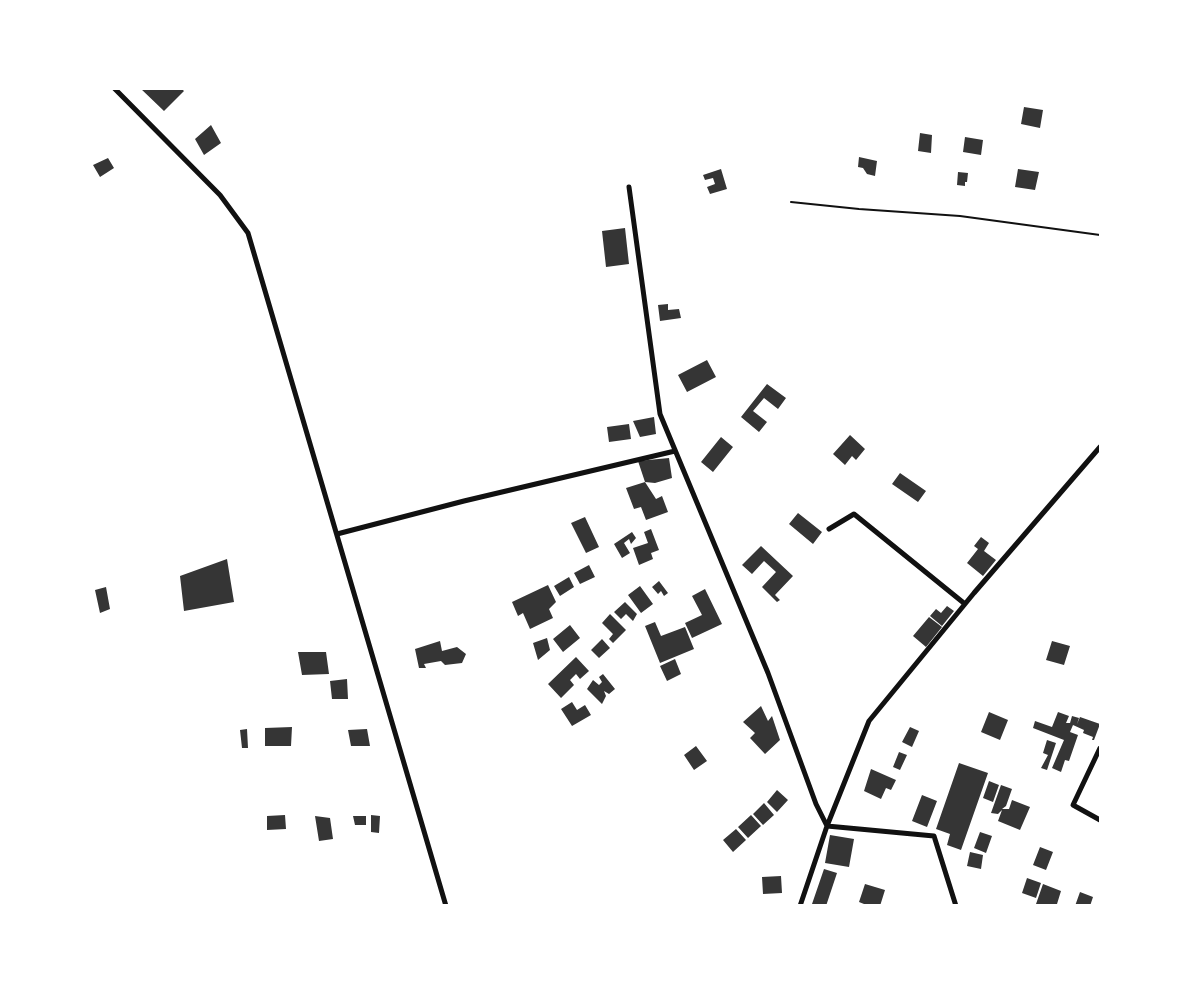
<!DOCTYPE html>
<html>
<head>
<meta charset="utf-8">
<style>
	body { margin:0 }
	#map { position:relative; width:1189px; height:994px; overflow:hidden; background:#fff; font-family:"Asap Condensed",sans-serif }
	canvas { display:block }
	.frame { position:absolute; inset:0; border:90px solid #fff; pointer-events:none }
</style>
</head>
<body>
<div id="map">
<canvas width="1189" height="994"></canvas>
<div class="frame"></div>
</div>
<script>
const c = document.querySelector('canvas').getContext('2d');
c.lineJoin = 'round';
function fillPath(path, color) {
  c.fillStyle = color;
  c.fill(path, 'evenodd');
}
function poly(rows) {
  const path = new Path2D();
  for (const r of rows) {
    path.moveTo(r[0], r[1]);
    for (let i = 2; i < r.length; i += 2) path.lineTo(r[i], r[i + 1]);
  }
  return path;
}
function strokePath(path, color, width, dash) {
  c.strokeStyle = color;
  c.lineWidth = width;
  c.lineCap = dash ? 'butt' : 'round';
  c.setLineDash(dash || []);
  c.stroke(path);
}
fillPath(poly([
	[140,88,181,88,184,91,164,111],
	[1024,107,1043,110,1040,128,1021,124],
	[211,125,221,143,204,155,195,139],
	[920,133,932,135,931,153,918,151],
	[965,137,983,140,981,155,963,152],
	[859,157,877,161,875,176,867,174,863,168,858,167],
	[108,158,114,168,100,177,93,165],
	[721,169,727,189,710,194,707,187,715,184,713,178,705,180,703,175],
	[1018,169,1039,172,1035,190,1015,187],
	[958,172,968,173,967,182,965,182,965,186,957,185],
	[625,228,629,264,606,267,602,231],
	[668,304,668,310,679,309,681,318,660,321,658,305],
	[707,360,716,377,687,392,678,375],
	[767,384,786,398,778,409,764,398,753,411,767,422,759,432,741,417],
	[654,417,656,434,640,437,633,421],
	[629,424,631,439,609,442,607,427],
	[850,435,865,449,856,460,852,456,845,465,833,454],
	[721,437,733,447,713,472,701,462],
	[669,458,672,478,655,483,645,482,656,499,662,496,668,512,646,520,641,507,634,509,626,488,645,482,638,461],
	[900,473,926,491,918,502,892,484],
	[798,513,822,532,813,544,789,524],
	[585,517,599,547,586,553,571,523],
	[651,529,659,550,651,553,653,559,639,565,633,548,648,543,644,532],
	[632,532,636,538,631,544,629,539,624,543,630,553,622,558,614,544],
	[981,537,989,543,984,551,996,560,983,576,967,563,978,549,974,546],
	[761,546,793,576,775,595,780,600,777,602,762,587,776,572,764,561,752,574,742,565],
	[227,559,234,602,184,611,180,576],
	[589,565,595,577,580,584,574,573],
	[569,577,574,587,560,596,554,586],
	[659,581,668,593,664,596,661,591,658,594,652,587],
	[548,585,556,602,549,609,553,618,530,629,523,613,518,616,512,602],
	[640,586,653,604,641,613,628,595],
	[106,587,110,609,100,613,95,590],
	[705,589,722,624,692,638,685,623,702,615,692,596],
	[625,602,637,614,633,621,626,614,621,619,614,612],
	[947,606,954,611,942,626,930,616,936,609,941,613],
	[610,614,626,630,613,643,609,639,613,634,602,623],
	[929,617,942,627,926,647,913,636],
	[655,622,661,636,685,627,694,649,660,663,645,626],
	[570,625,580,638,563,652,553,639],
	[547,638,550,650,538,660,533,643],
	[602,639,610,648,599,658,591,650],
	[440,641,442,651,457,647,466,654,462,663,445,665,441,661,424,664,426,668,419,668,415,649],
	[1052,641,1070,646,1064,665,1046,660],
	[298,652,326,652,329,674,302,675],
	[576,657,589,671,580,679,576,674,570,680,574,685,561,698,548,684],
	[675,659,681,674,667,681,660,666],
	[603,674,615,689,609,694,604,691,606,696,602,704,587,689,593,680,599,685,602,682,599,677],
	[347,679,348,699,332,699,330,681],
	[572,702,577,710,585,705,591,715,572,726,561,709],
	[761,706,768,721,772,716,780,740,765,754,750,738,755,733,743,722],
	[989,712,1008,720,1000,740,981,732],
	[1058,712,1069,716,1066,723,1070,723,1072,716,1079,718,1077,724,1080,717,1100,724,1094,740,1092,740,1093,737,1083,733,1084,730,1073,725,1070,732,1078,735,1069,761,1065,760,1061,772,1052,768,1064,740,1033,728,1035,721,1052,727],
	[292,727,291,746,265,746,265,728],
	[910,727,919,731,912,747,902,742],
	[247,729,248,748,242,748,240,730],
	[367,729,370,746,351,746,348,730],
	[1047,740,1056,743,1047,770,1041,768,1048,755,1043,753],
	[696,746,707,761,694,770,684,755],
	[899,752,907,755,900,770,893,767],
	[959,763,988,773,961,850,947,845,950,834,936,829],
	[871,769,896,780,891,790,886,788,881,799,864,791],
	[989,781,999,785,993,802,983,798],
	[1001,785,1012,789,1006,806,1002,809,1009,809,1012,800,1030,807,1020,830,998,821,1002,810,998,814,991,813],
	[777,790,788,800,777,812,767,802],
	[922,795,937,801,927,827,912,821],
	[764,803,774,815,763,825,753,814],
	[285,815,286,829,267,830,267,816],
	[371,815,380,816,379,833,371,832],
	[751,815,761,826,748,838,738,827],
	[315,816,330,818,333,839,319,841],
	[353,816,366,816,366,825,355,825],
	[736,829,746,840,733,852,723,840],
	[980,832,992,836,986,853,974,848],
	[830,835,854,839,849,867,825,863],
	[1040,847,1053,852,1046,870,1033,865],
	[970,852,983,855,981,869,967,866],
	[824,869,837,873,826,906,817,906,812,904],
	[781,876,782,893,763,894,762,877],
	[1027,878,1041,883,1036,898,1022,893],
	[865,884,885,890,880,906,869,906,859,902],
	[1043,884,1061,891,1057,904,1061,906,1036,904],
	[1080,892,1093,897,1090,906,1075,906]
]), '#353535');
strokePath(poly([
	[791,202,859,209,960,216,1100,235]
]), '#111', 2);
strokePath(poly([
	[114,88,220,195,248,233,446,906],
	[629,187,660,414,768,673,816,804,827,826,800,906],
	[829,529,854,514,965,604],
	[337,534,464,501,675,451],
	[1100,748,1073,805,1100,820],
	[956,906,934,836,827,826,869,721,974,593,1100,447]
]), '#111', 5);
</script>
</body>
</html>
